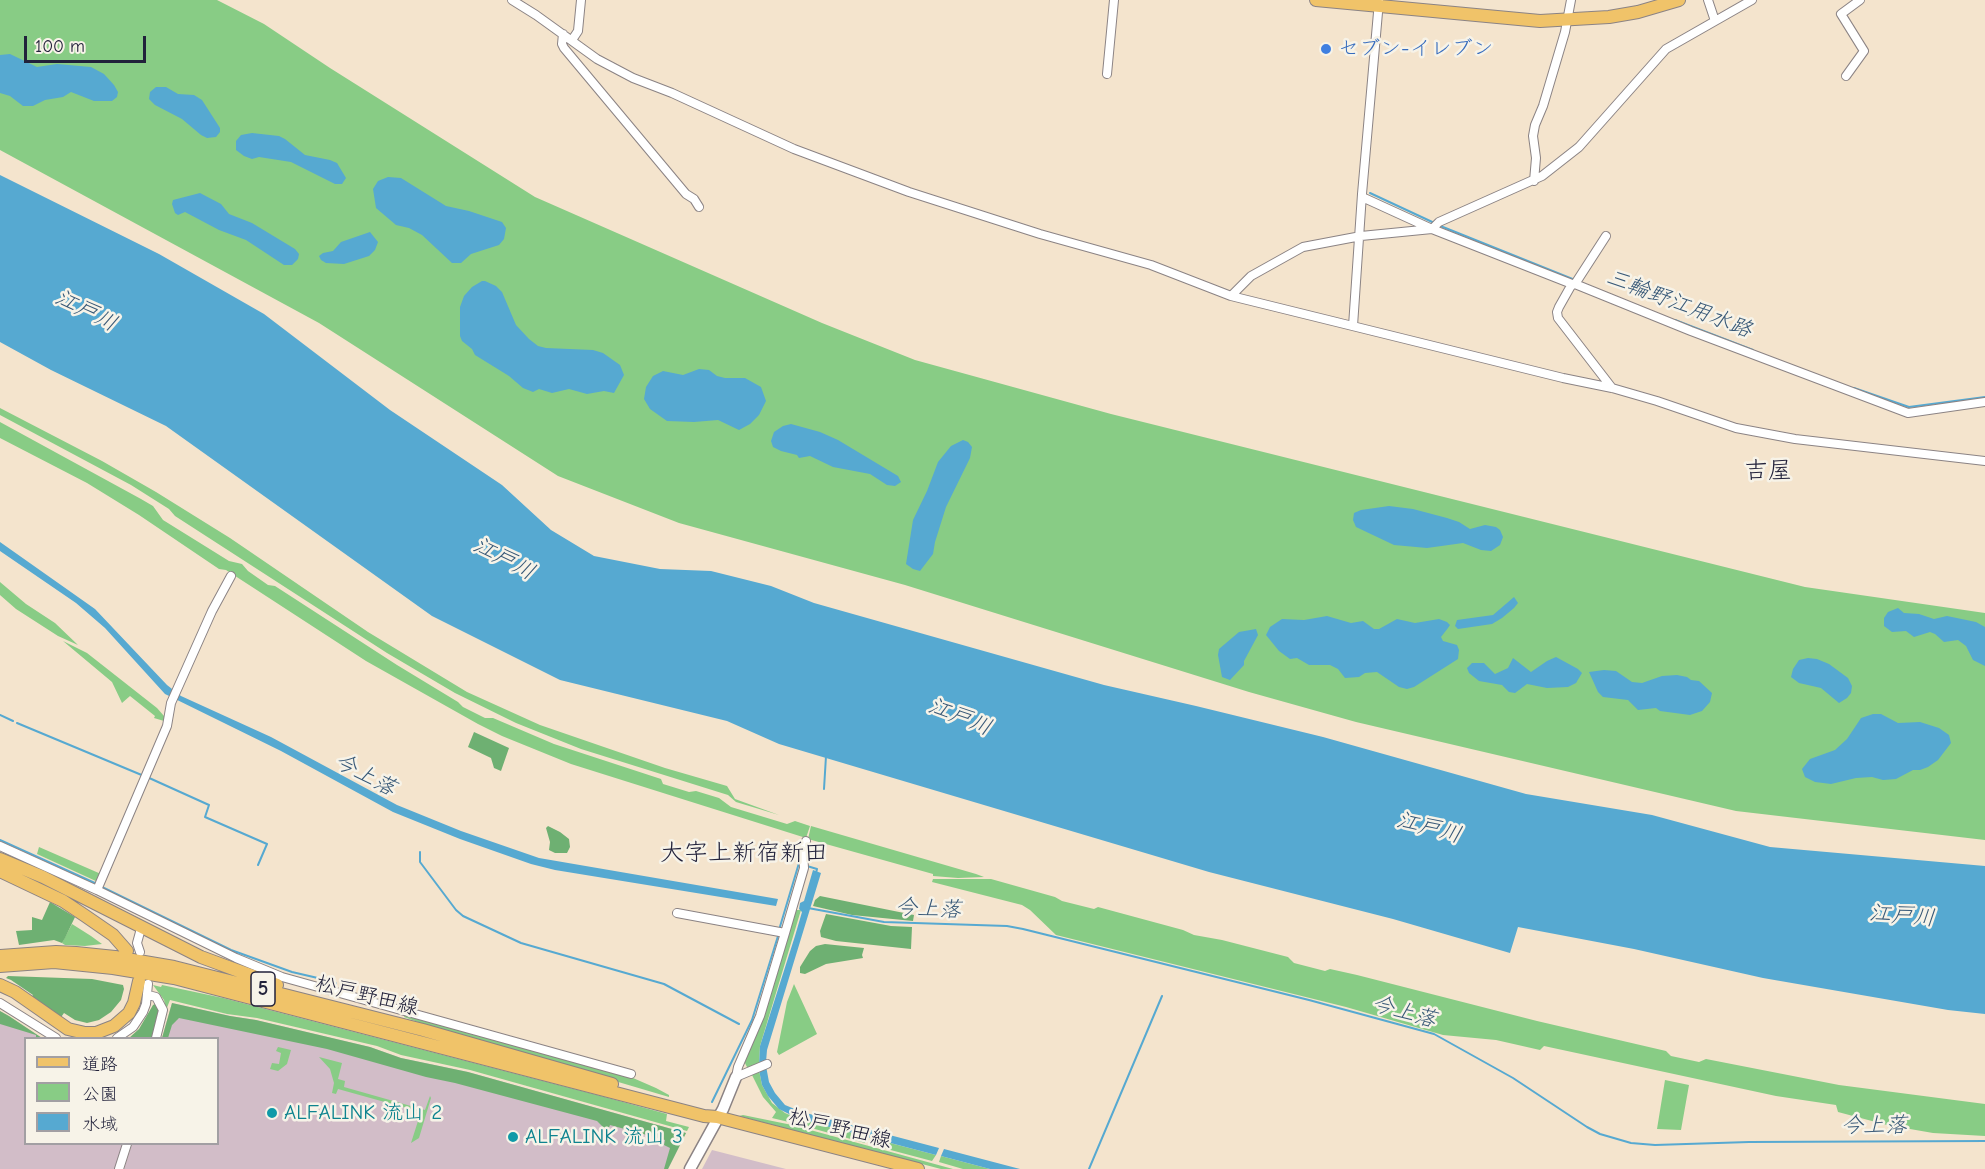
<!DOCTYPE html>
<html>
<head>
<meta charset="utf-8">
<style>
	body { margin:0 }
	#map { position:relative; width:1985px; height:1169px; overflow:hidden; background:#f4e4cd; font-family:"Comic Neue","Klee One",sans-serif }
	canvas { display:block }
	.legend { position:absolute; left:24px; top:1037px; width:195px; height:108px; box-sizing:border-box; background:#f7f3e8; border:2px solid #a29fa3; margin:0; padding:8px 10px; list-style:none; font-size:18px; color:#22223b }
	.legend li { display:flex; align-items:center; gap:12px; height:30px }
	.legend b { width:30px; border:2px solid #a29fa3 }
	.scale { position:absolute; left:24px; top:36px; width:122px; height:27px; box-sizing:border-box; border:3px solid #22223b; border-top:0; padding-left:8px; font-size:18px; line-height:21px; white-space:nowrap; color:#22223b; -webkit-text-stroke:4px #f7f3e8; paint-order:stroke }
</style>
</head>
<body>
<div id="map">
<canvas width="1985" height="1169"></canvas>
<ul class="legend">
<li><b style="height:8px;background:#f0c369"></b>道路</li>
<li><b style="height:16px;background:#88cc85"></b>公園</li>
<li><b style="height:16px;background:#56a9d1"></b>水域</li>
</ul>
<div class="scale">100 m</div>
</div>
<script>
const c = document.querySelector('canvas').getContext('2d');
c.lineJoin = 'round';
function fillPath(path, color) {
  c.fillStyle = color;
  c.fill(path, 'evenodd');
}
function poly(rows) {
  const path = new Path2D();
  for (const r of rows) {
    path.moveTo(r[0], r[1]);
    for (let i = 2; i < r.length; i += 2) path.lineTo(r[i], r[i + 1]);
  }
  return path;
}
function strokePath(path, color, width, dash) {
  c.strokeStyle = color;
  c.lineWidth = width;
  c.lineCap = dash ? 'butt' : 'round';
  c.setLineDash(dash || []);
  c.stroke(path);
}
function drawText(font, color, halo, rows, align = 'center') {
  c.font = font + ' "Comic Neue","Klee One",sans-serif';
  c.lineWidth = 5;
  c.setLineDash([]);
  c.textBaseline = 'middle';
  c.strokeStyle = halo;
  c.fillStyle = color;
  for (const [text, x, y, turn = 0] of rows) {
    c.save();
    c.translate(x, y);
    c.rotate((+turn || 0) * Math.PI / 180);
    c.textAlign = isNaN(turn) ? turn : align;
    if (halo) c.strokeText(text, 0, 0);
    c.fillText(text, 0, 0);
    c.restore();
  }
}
fillPath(poly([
	[172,1003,230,1016,256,1020,370,1047,401,1058,468,1072,686,1133,668,1169,124,1169,132,1144,218,1144,218,1038,162,1038],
	[0,1011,42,1038,26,1038,26,1144,123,1144,115,1169,0,1169],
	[712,1150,786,1169,702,1169]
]), '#d2bdc8');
fillPath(poly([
	[0,0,217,0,264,24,330,68,535,197,822,323,915,360,1111,414,1805,587,1985,613,1985,840,1736,811,1356,722,1249,692,905,585,679,523,558,476,319,323,0,150],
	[0,408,102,461,156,492,230,538,368,632,467,692,540,725,665,768,727,786,735,799,779,815,736,802,728,795,581,749,516,723,455,693,387,653,175,516,169,509,131,485,0,415],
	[0,422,141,499,153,506,163,520,229,561,242,564,248,571,268,585,275,586,397,665,458,702,463,707,485,718,493,718,554,744,661,779,663,784,689,792,696,791,719,798,731,807,787,824,795,821,810,826,806,838,571,764,502,736,478,724,366,661,226,570,219,569,139,515,87,483,0,438],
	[0,582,26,604,55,623,78,645,58,636,16,609,0,595],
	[63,641,87,653,157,708,164,716,164,721,154,718,155,716,130,696,122,703,112,682],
	[811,826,976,874,984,877,958,878,933,876,933,874,808,839],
	[39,847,101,874,98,882,37,854],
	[933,879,991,879,1055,897,1062,901,1094,909,1098,907,1183,930,1194,935,1222,940,1288,957,1294,963,1325,971,1330,969,1357,975,1537,1021,1666,1051,1671,1056,1699,1062,1706,1059,1839,1085,1985,1104,1985,1136,1933,1133,1887,1125,1838,1112,1836,1105,1776,1096,1544,1046,1540,1050,1496,1040,1443,1035,1346,1007,1056,935,1030,910,1022,905,932,882],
	[795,906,797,907,797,910,801,910,760,1046,759,1065,748,1069,743,1059],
	[72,924,91,936,102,944,85,946,65,945,62,943],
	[794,984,817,1034,779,1055,777,1052,787,1002],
	[153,985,161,987,162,985,223,998,601,1096,667,1114,666,1121,689,1127,687,1131,470,1070,401,1055,377,1046,257,1018,227,1014,170,1000,166,1010,164,1000],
	[405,1014,633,1078,656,1088,669,1095,669,1097,429,1026,404,1017],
	[278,1047,291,1050,287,1064,278,1071,270,1069,272,1063,279,1064,281,1053,276,1051],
	[319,1057,342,1063,338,1079,345,1081,344,1087,425,1110,430,1096,431,1098,419,1138,411,1143,418,1121,415,1120,417,1111,338,1089,336,1094,332,1093,334,1083,330,1069],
	[759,1070,762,1085,772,1103,785,1113,799,1119,797,1124,772,1118,776,1112,763,1097,751,1073],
	[1665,1080,1689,1085,1681,1130,1657,1129],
	[743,1115,792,1125,953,1169,941,1169,739,1116],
	[803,1120,868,1137,865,1143,804,1126,802,1123],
	[871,1138,936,1155,932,1161,868,1144],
	[941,1156,990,1169,963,1169,939,1162]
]), '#88cc85');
fillPath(poly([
	[474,732,509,748,501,771,494,768,491,758,468,747],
	[548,826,560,832,569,839,570,847,567,853,555,853,549,850,550,842,546,828],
	[820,896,914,915,913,921,852,915,813,906,815,900],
	[50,902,75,917,65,938,62,943,54,940,19,945,16,931,32,930,32,917,42,920],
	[826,914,891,926,912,927,911,949,836,941,821,937,820,931],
	[825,944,864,948,862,955,863,958,826,964,805,974,800,973,800,967,810,951,816,946],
	[8,976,92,979,123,985,124,989,121,1000,111,1012,99,1020,87,1023,75,1020,64,1013,59,1020,30,999,33,995,11,980,6,978],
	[157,1003,159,1010,153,1038,129,1038,139,1029,153,1005],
	[172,1003,230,1016,256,1020,370,1047,401,1058,468,1072,686,1133,668,1169,664,1169,670,1148,664,1145,665,1140,610,1125,608,1130,605,1129,597,1121,455,1083,426,1077,327,1049,179,1018,172,1025,168,1038,162,1038],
	[0,1011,9,1016,42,1038,36,1038,36,1035,0,1024]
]), '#6eb072');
fillPath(poly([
	[10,54,37,67,57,64,91,67,104,74,114,85,118,92,117,97,112,101,94,101,71,92,63,97,45,100,33,106,23,106,10,96,0,93,0,55],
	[156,87,166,87,178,94,194,95,202,100,220,128,220,132,216,137,207,138,201,135,182,119,155,105,149,99,150,92],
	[252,133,279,136,285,139,305,155,330,160,337,163,346,178,342,184,335,184,291,162,259,157,252,159,244,156,236,150,236,141,241,135],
	[0,175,159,254,264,314,390,410,502,485,551,530,594,556,660,569,711,571,771,586,814,603,1104,685,1196,706,1323,737,1526,794,1652,815,1770,847,1985,866,1985,1014,1948,1010,1763,978,1634,949,1518,927,1510,953,1393,919,1209,872,779,744,727,721,560,680,432,616,166,426,51,370,0,342],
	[388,177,401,178,446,206,469,211,502,222,506,228,504,239,499,245,471,254,461,263,452,263,422,235,409,228,396,225,376,208,373,189,378,181],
	[200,193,221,204,229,214,252,223,295,249,299,254,298,259,292,265,284,265,246,240,219,230,185,212,178,215,175,213,172,204,173,200],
	[370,232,378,242,375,250,369,256,344,264,326,263,321,260,319,256,323,253,333,251,341,242],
	[482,281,485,281,496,286,502,292,516,325,529,339,538,346,546,348,593,350,603,353,620,365,624,375,614,393,604,391,587,394,569,389,552,393,539,389,533,392,523,388,509,376,475,355,472,349,462,341,460,336,460,307,464,296,472,287],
	[699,369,709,370,717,376,725,378,745,378,761,387,766,401,759,415,750,424,739,430,718,420,694,422,667,421,650,409,644,399,646,387,653,376,663,371,683,375],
	[791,424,820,432,838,440,898,476,901,482,895,486,887,485,870,474,833,467,810,456,799,458,797,455,781,451,773,447,771,441,774,432,783,426],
	[963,440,968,442,972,447,970,458,946,507,935,542,933,554,920,571,913,569,906,564,913,520,927,491,938,462,951,446],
	[1389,506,1413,509,1447,518,1459,522,1470,529,1485,525,1496,527,1500,530,1503,537,1500,545,1491,551,1481,550,1463,543,1427,548,1394,545,1356,527,1353,520,1354,513,1361,510],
	[0,542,95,609,167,685,181,696,271,737,397,805,461,831,539,858,778,899,776,906,555,870,531,864,460,839,393,812,281,751,165,694,105,628,76,603,0,551],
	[1514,597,1518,603,1514,608,1502,618,1492,624,1458,629,1455,626,1457,620,1493,615],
	[1898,608,1904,613,1919,614,1934,619,1947,616,1976,622,1985,627,1985,666,1973,660,1966,646,1958,640,1944,642,1935,634,1930,632,1914,637,1906,631,1892,632,1884,626,1884,618,1888,612],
	[1327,616,1351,623,1363,621,1374,629,1379,629,1397,619,1415,623,1439,619,1447,622,1450,625,1448,628,1441,637,1443,641,1457,645,1459,650,1458,659,1414,687,1407,689,1399,687,1377,672,1365,673,1359,677,1345,678,1338,669,1330,665,1309,665,1297,658,1290,659,1279,651,1266,635,1270,627,1282,619,1304,620],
	[1256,629,1258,635,1244,661,1244,665,1230,680,1222,677,1218,655,1219,649,1239,632],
	[1556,657,1578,669,1582,673,1576,683,1568,687,1547,688,1527,684,1515,693,1509,692,1502,685,1479,681,1469,673,1467,668,1472,663,1484,663,1495,674,1508,668,1513,658,1531,672,1547,661],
	[1808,658,1817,659,1829,664,1848,678,1852,686,1851,693,1847,698,1839,703,1821,688,1799,683,1791,677,1793,669,1799,660],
	[1604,670,1616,671,1632,682,1642,683,1662,676,1677,675,1687,677,1691,680,1699,681,1712,693,1710,702,1702,711,1690,715,1660,711,1656,708,1638,710,1628,700,1603,697,1598,692,1589,672],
	[1873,714,1881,714,1898,723,1920,722,1939,728,1949,735,1951,743,1938,760,1928,767,1920,770,1913,770,1896,779,1883,780,1872,777,1856,778,1831,784,1815,782,1805,777,1802,769,1810,759,1835,750,1847,739,1861,718],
	[813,870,821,873,767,1050,766,1062,759,1065,760,1046,795,936,802,912,799,909,800,903,804,901],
	[766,1066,769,1082,775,1093,785,1105,802,1112,799,1119,779,1109,768,1096,762,1085,759,1070],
	[806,1113,939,1148,936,1155,803,1120],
	[944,1149,1020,1169,990,1169,941,1156]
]), '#56a9d1');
strokePath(poly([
	[1370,193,1443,227,1575,280],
	[1675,320,1753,350],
	[1854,388,1909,407,1985,397],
	[0,715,13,721],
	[17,723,144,776],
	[147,777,209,805,205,817,267,844,258,865],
	[824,789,826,756],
	[0,840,97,884],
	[420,852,420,862,456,910,463,916,521,943,664,984,739,1024],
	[807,866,817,869,816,873],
	[102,887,231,950,292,972,335,982,336,984],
	[808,908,884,922,1007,926,1023,929,1309,1000,1434,1034,1513,1078,1587,1127,1600,1134,1631,1143,1655,1145,1749,1142,1985,1141],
	[779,930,799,863,801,864],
	[712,1102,752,1020,778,936],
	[1089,1169,1162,996]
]), '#56a9d1', 2);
const minor = poly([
	[512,0,536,15,597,59,633,78,672,93,794,149,909,192,1040,234,1151,265,1231,296,1563,378,1612,388,1657,401,1736,428,1795,439,1985,461],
	[1708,0,1715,21],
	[563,34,562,44,564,48,686,194,694,199,699,207],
	[572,40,578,31,581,0],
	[1107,74,1114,0],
	[1846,76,1864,51,1841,14,1860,0],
	[1534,181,1536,158,1533,136,1535,125,1543,106,1565,32,1571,0],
	[1362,197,1432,229,1572,284,1559,307,1557,312,1558,318,1612,388],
	[1575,284,1606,236],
	[1571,285,1575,284,1691,331,1908,413,1985,402],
	[1231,296,1251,276,1303,247,1361,236,1432,229,1439,222,1542,176,1579,147,1666,49,1752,0],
	[1353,326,1362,194,1379,1],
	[0,846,97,890,236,958,282,977,631,1074],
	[97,890,167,726,171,703,212,611,231,576],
	[677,913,785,933],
	[140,932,137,943,140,952],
	[148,995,156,997,163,1010,156,1038],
	[0,1003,56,1038],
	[117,1038,133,1027,143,1012,146,1004,148,984],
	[736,1077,738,1067,760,1016,785,933,804,868,803,851,806,841],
	[736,1077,767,1064],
	[119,1169,127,1144]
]);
const tertiary = poly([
	[690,1169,723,1109,736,1077]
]);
const primary = poly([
	[1316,0,1540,21,1609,17,1638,12,1679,0],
	[0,859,43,877,201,957,277,985],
	[0,871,63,901,84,915,113,935,127,951],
	[0,956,56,952,76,953,115,957,174,967,423,1030,612,1084],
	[0,966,54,962,113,968,174,978,704,1116,717,1117,918,1169],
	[0,985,15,992,68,1029,85,1033,96,1033,114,1026,129,1013,134,1003,139,981]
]);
strokePath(minor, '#8b8384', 10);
strokePath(tertiary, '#8b8384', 13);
strokePath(primary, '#8b8384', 14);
strokePath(minor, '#fff', 8);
strokePath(tertiary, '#fff', 10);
strokePath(primary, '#f0c369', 12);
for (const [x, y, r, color] of [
	[1326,49,6,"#3f7fe0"],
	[272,1113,6,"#0f9aa8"],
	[513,1137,6,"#0f9aa8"]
]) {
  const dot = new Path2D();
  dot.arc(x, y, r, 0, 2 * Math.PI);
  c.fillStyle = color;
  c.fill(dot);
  strokePath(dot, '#f7f3e8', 2);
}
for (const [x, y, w] of [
	[263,989,24]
]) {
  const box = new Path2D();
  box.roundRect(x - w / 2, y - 17, w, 34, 4.5);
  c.fillStyle = '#f7f3e8';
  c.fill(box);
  strokePath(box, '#22223b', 1.5);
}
drawText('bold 20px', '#22223b', null, [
	["5",263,989]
]);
drawText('21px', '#366cbe', '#f7f3e8', [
	["セブン-イレブン",1338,49]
], 'left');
drawText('21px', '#22223b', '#f7f3e8', [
	["松戸野田線",367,996,14],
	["松戸野田線",840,1129,14]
]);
drawText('21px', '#0d838f', '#f7f3e8', [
	["ALFALINK 流山 2",284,1113],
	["ALFALINK 流山 3",525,1137]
], 'left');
drawText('italic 22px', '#375877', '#f7f3e8', [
	["三輪野江用水路",1679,304,21],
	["江戸川",86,311,27],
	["江戸川",504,559,28],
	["江戸川",960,717,22],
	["今上落",365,775,28],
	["江戸川",1429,828,15],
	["今上落",928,909,3],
	["江戸川",1902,916,5],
	["今上落",1404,1012,16],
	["今上落",1874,1126]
]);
drawText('24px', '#22223b', '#f7f3e8', [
	["吉屋",1768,471],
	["大字上新宿新田",744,853]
]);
</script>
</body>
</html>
